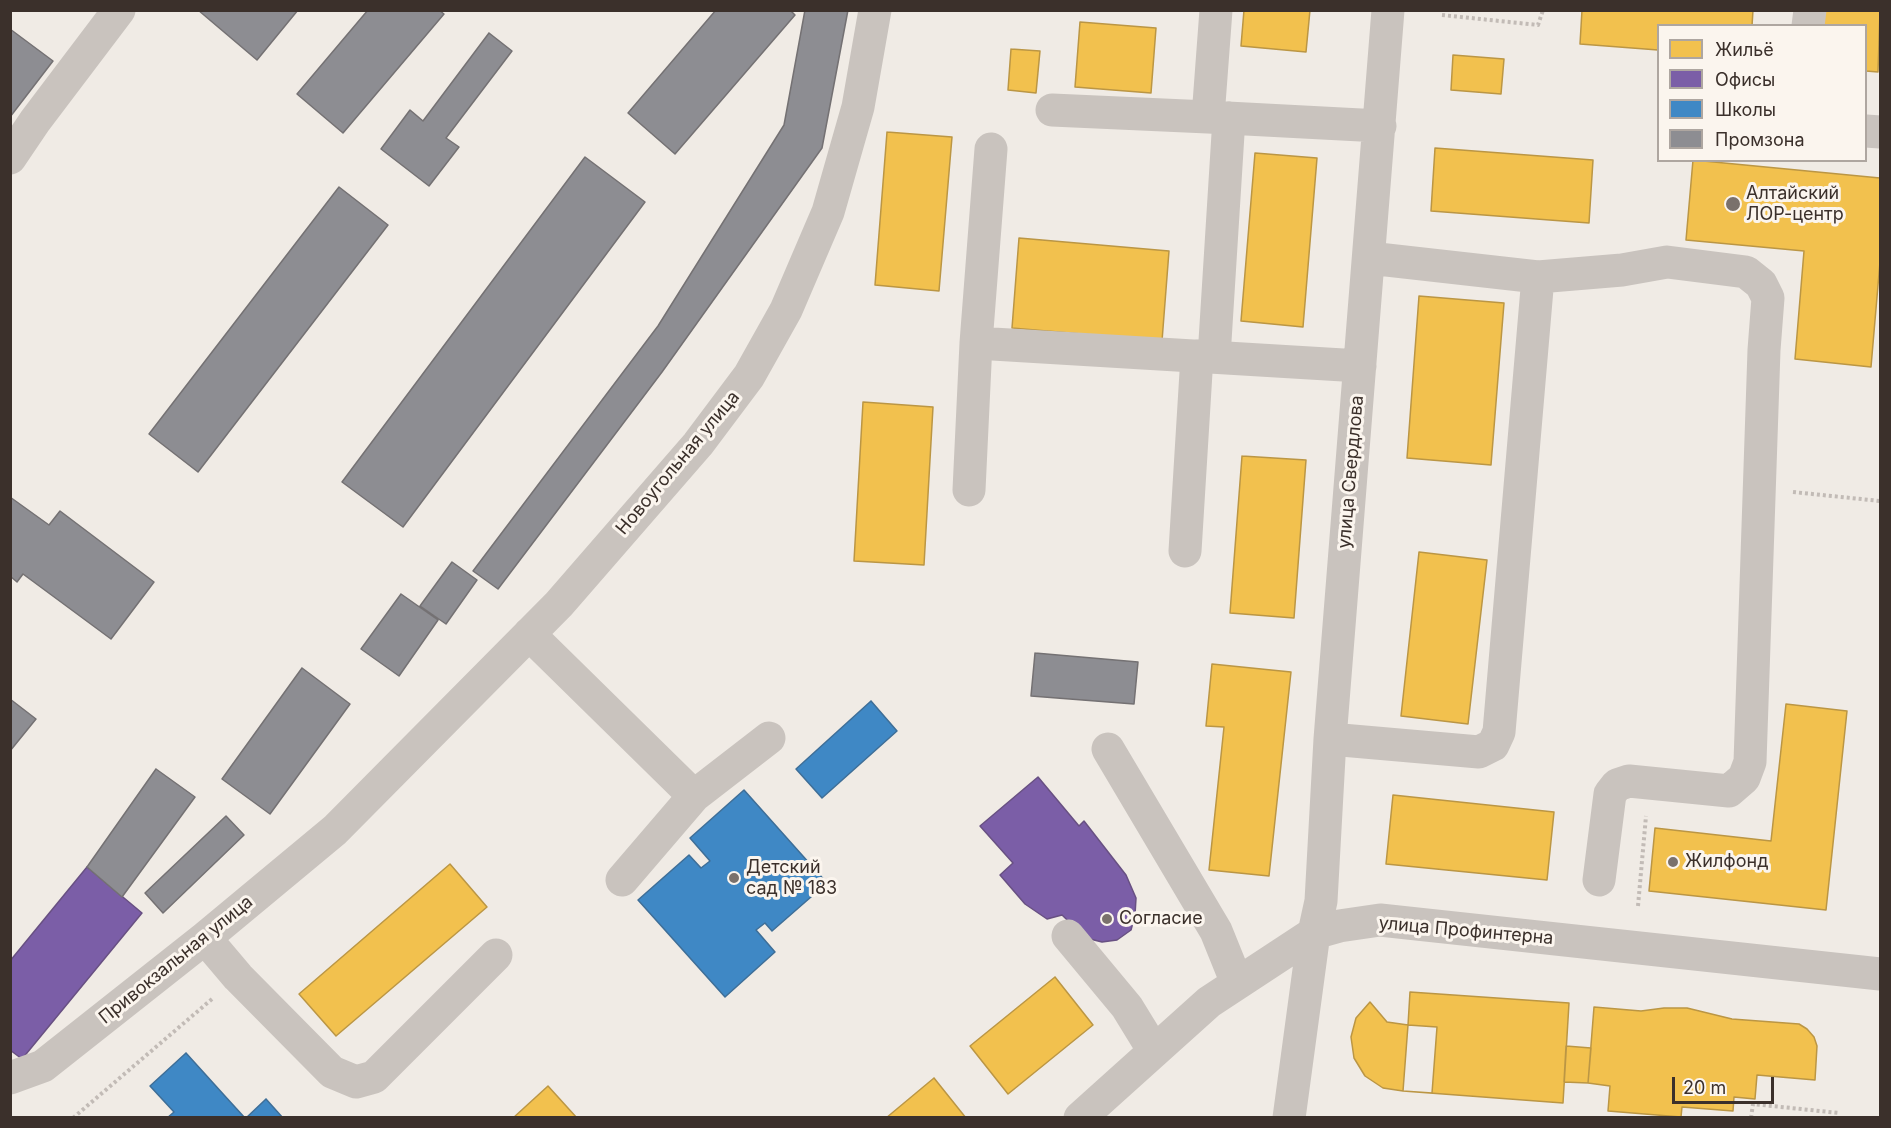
<!DOCTYPE html>
<html>
<head>
<meta charset="utf-8">
<style>
	body { margin:0 }
	#map { position:relative; width:1891px; height:1128px; overflow:hidden; background:#f0ebe5; font-family:Inter,sans-serif }
	canvas { display:block }
	.frame { position:absolute; inset:0; border:12px solid #3b302b; pointer-events:none }
	.legend { position:absolute; left:1657px; top:24px; width:210px; height:138px; box-sizing:border-box; background:#fbf5ee; border:2px solid #aea6a0; margin:0; padding:8px 10px; list-style:none; font-size:18px; color:#3b302b }
	.legend li { display:flex; align-items:center; gap:12px; height:30px }
	.legend b { width:30px; border:2px solid #aea6a0 }
	.scale { position:absolute; left:1672px; top:1077px; width:102px; height:27px; box-sizing:border-box; border:3px solid #3b302b; border-top:0; padding-left:8px; font-size:18px; line-height:21px; white-space:nowrap; color:#3b302b; -webkit-text-stroke:4px #fbf5ee; paint-order:stroke }
</style>
</head>
<body>
<div id="map">
<canvas width="1891" height="1128"></canvas>
<div class="frame"></div>
<ul class="legend">
<li><b style="height:16px;background:#f2c14e"></b>Жильё</li>
<li><b style="height:16px;background:#7b5ea7"></b>Офисы</li>
<li><b style="height:16px;background:#3f88c5"></b>Школы</li>
<li><b style="height:16px;background:#8d8d92"></b>Промзона</li>
</ul>
<div class="scale">20 m</div>
</div>
<script>
const c = document.querySelector('canvas').getContext('2d');
c.lineJoin = 'round';
function fillPath(path, color) {
  c.fillStyle = color;
  c.fill(path, 'evenodd');
}
function poly(rows) {
  const path = new Path2D();
  for (const r of rows) {
    path.moveTo(r[0], r[1]);
    for (let i = 2; i < r.length; i += 2) path.lineTo(r[i], r[i + 1]);
  }
  return path;
}
function strokePath(path, color, width, dash) {
  c.strokeStyle = color;
  c.lineWidth = width;
  c.lineCap = dash ? 'butt' : 'round';
  c.setLineDash(dash || []);
  c.stroke(path);
}
function drawText(font, color, halo, rows, align = 'center') {
  c.font = font + ' Inter,sans-serif';
  c.lineWidth = 6;
  c.setLineDash([]);
  c.textBaseline = 'middle';
  c.strokeStyle = halo;
  c.fillStyle = color;
  for (const [text, x, y, turn = 0] of rows) {
    c.save();
    c.translate(x, y);
    c.rotate((+turn || 0) * Math.PI / 180);
    c.textAlign = isNaN(turn) ? turn : align;
    if (halo) c.strokeText(text, 0, 0);
    c.fillText(text, 0, 0);
    c.restore();
  }
}
const homes = poly([
	[1244,10,1310,10,1306,52,1241,46,1244,10],
	[1582,10,1753,10,1752,26,1658,26,1658,50,1580,44,1582,10],
	[1822,10,1880,10,1878,72,1866,71,1866,26,1820,26,1822,10],
	[1080,22,1156,28,1151,93,1075,87,1080,22],
	[1011,49,1040,51,1036,93,1008,90,1011,49],
	[1453,55,1504,59,1501,94,1451,90,1453,55],
	[887,132,952,137,939,291,875,285,887,132],
	[1435,148,1593,160,1589,223,1431,211,1435,148],
	[1255,153,1317,158,1303,327,1241,321,1255,153],
	[1693,160,1880,178,1880,262,1871,367,1795,359,1804,251,1686,240,1693,160],
	[1019,238,1169,251,1162,341,1012,328,1019,238],
	[1419,296,1504,303,1491,465,1407,458,1419,296],
	[863,402,933,407,924,565,854,561,863,402],
	[1242,456,1306,460,1294,618,1230,613,1242,456],
	[1419,552,1487,560,1468,724,1401,716,1419,552],
	[1212,664,1291,672,1269,876,1209,870,1224,727,1206,726,1212,664],
	[1786,704,1847,711,1826,910,1649,891,1655,828,1771,841,1786,704],
	[1393,795,1554,812,1547,880,1386,864,1393,795],
	[450,864,487,907,336,1036,299,994,450,864],
	[1055,977,1093,1025,1008,1094,970,1046,1055,977],
	[1410,992,1569,1003,1563,1103,1403,1091,1383,1088,1365,1076,1354,1058,1351,1037,1356,1018,1370,1002,1387,1022,1408,1025,1410,992],
	[1594,1007,1641,1011,1664,1008,1687,1008,1732,1019,1799,1024,1807,1029,1814,1037,1817,1046,1815,1080,1757,1075,1755,1099,1734,1097,1733,1111,1682,1107,1681,1117,1608,1111,1610,1086,1588,1083,1594,1007],
	[1408,1025,1437,1027,1432,1093,1403,1091,1408,1025],
	[1566,1046,1591,1048,1588,1083,1564,1082,1566,1046],
	[934,1078,966,1118,886,1118,934,1078],
	[548,1086,577,1118,513,1118,548,1086]
]);
fillPath(homes, '#f2c14e');
strokePath(homes, '#bb9644', 1.5);
const offices = poly([
	[1038,777,1079,826,1084,821,1126,875,1136,898,1135,915,1131,930,1117,940,1102,942,1086,938,1062,915,1047,919,1025,904,1000,875,1013,863,980,826,1038,777],
	[87,867,142,913,22,1059,10,1050,10,961,87,867]
]);
fillPath(offices, '#7b5ea7');
strokePath(offices, '#685082', 1.5);
const schools = poly([
	[871,701,897,731,822,798,796,769,871,701],
	[744,790,827,883,772,931,765,923,756,930,775,952,725,997,638,900,689,855,701,868,710,861,690,838,744,790],
	[186,1053,224,1095,245,1118,167,1118,174,1112,150,1086,186,1053],
	[266,1099,283,1118,246,1118,266,1099]
]);
fillPath(schools, '#3f88c5');
strokePath(schools, '#3e6e97', 1.5);
const industry = poly([
	[198,10,298,10,257,60,198,10],
	[368,10,439,10,444,14,343,133,297,94,368,10],
	[716,10,790,10,795,15,675,154,628,113,716,10],
	[805,10,848,10,822,148,662,372,498,589,473,571,658,326,784,125,805,10],
	[10,29,53,61,10,117,10,29],
	[489,33,512,51,446,138,459,147,429,186,381,149,410,110,423,121,489,33],
	[585,157,645,202,403,527,342,482,585,157],
	[339,187,388,225,198,472,149,434,339,187],
	[10,497,49,525,60,511,154,582,111,639,23,574,17,582,10,576,10,497],
	[452,562,477,580,446,624,420,606,452,562],
	[401,594,438,620,399,676,361,649,401,594],
	[1035,653,1138,662,1134,704,1031,696,1035,653],
	[302,668,350,704,270,814,222,779,302,668],
	[10,699,36,719,10,751,10,699],
	[156,769,195,797,122,897,87,867,156,769],
	[226,816,244,835,163,913,145,893,226,816]
]);
fillPath(industry, '#8d8d92');
strokePath(industry, '#747173', 1.5);
strokePath(poly([
	[1442,15,1538,25,1543,10],
	[1793,492,1880,501],
	[1638,906,1646,816],
	[73,1118,212,999],
	[1751,1118,1753,1104,1839,1113]
]), '#c2bbb6', 4, [3, 3]);
strokePath(poly([
	[1216,10,1208,117,1380,126],
	[1808,26,1810,10],
	[1052,110,1208,117],
	[1866,131,1880,132],
	[991,149,976,343,1360,366],
	[10,158,35,121,119,10],
	[1369,258,1538,277,1622,270,1667,262,1746,272,1761,284,1768,298,1764,350,1750,762,1744,778,1729,791,1629,781,1617,785,1610,794,1599,880],
	[1214,357,1229,118],
	[969,490,976,343],
	[1185,551,1197,356],
	[529,634,694,796],
	[1330,739,1479,752,1493,745,1499,732,1538,277],
	[1108,749,1216,931,1237,983],
	[622,880,694,796,769,738],
	[1068,936,1127,1007,1154,1051],
	[205,938,238,977,332,1072,356,1082,374,1077,496,955],
	[10,1078,43,1066,205,938,335,830,559,604,698,444,749,376,786,310,828,212,858,107,875,10],
	[1080,1118,1209,1002,1314,933,1339,926,1380,920,1880,974],
	[1289,1118,1314,933,1321,901,1330,739,1388,10]
]), '#c9c3be', 33);
for (const [x, y, r, color] of [
	[1733,204,8,"#7a716c"],
	[1673,862,6,"#7a716c"],
	[734,878,6,"#7a716c"],
	[1107,919,6,"#7a716c"]
]) {
  const dot = new Path2D();
  dot.arc(x, y, r, 0, 2 * Math.PI);
  c.fillStyle = color;
  c.fill(dot);
  strokePath(dot, '#fbf5ee', 2);
}
drawText('18px', '#3b302b', '#fbf5ee', [
	["Алтайский",1746,194],
	["ЛОР-центр",1746,215],
	["Жилфонд",1685,862],
	["Детский",746,868],
	["сад № 183",746,889],
	["Согласие",1119,919]
], 'left');
drawText('18px', '#3b302b', '#fbf5ee', [
	["Новоугольная улица",678,463,-50],
	["улица Свердлова",1351,472,-85],
	["улица Профинтерна",1466,931,5],
	["Привокзальная улица",176,960,-39]
]);
</script>
</body>
</html>
